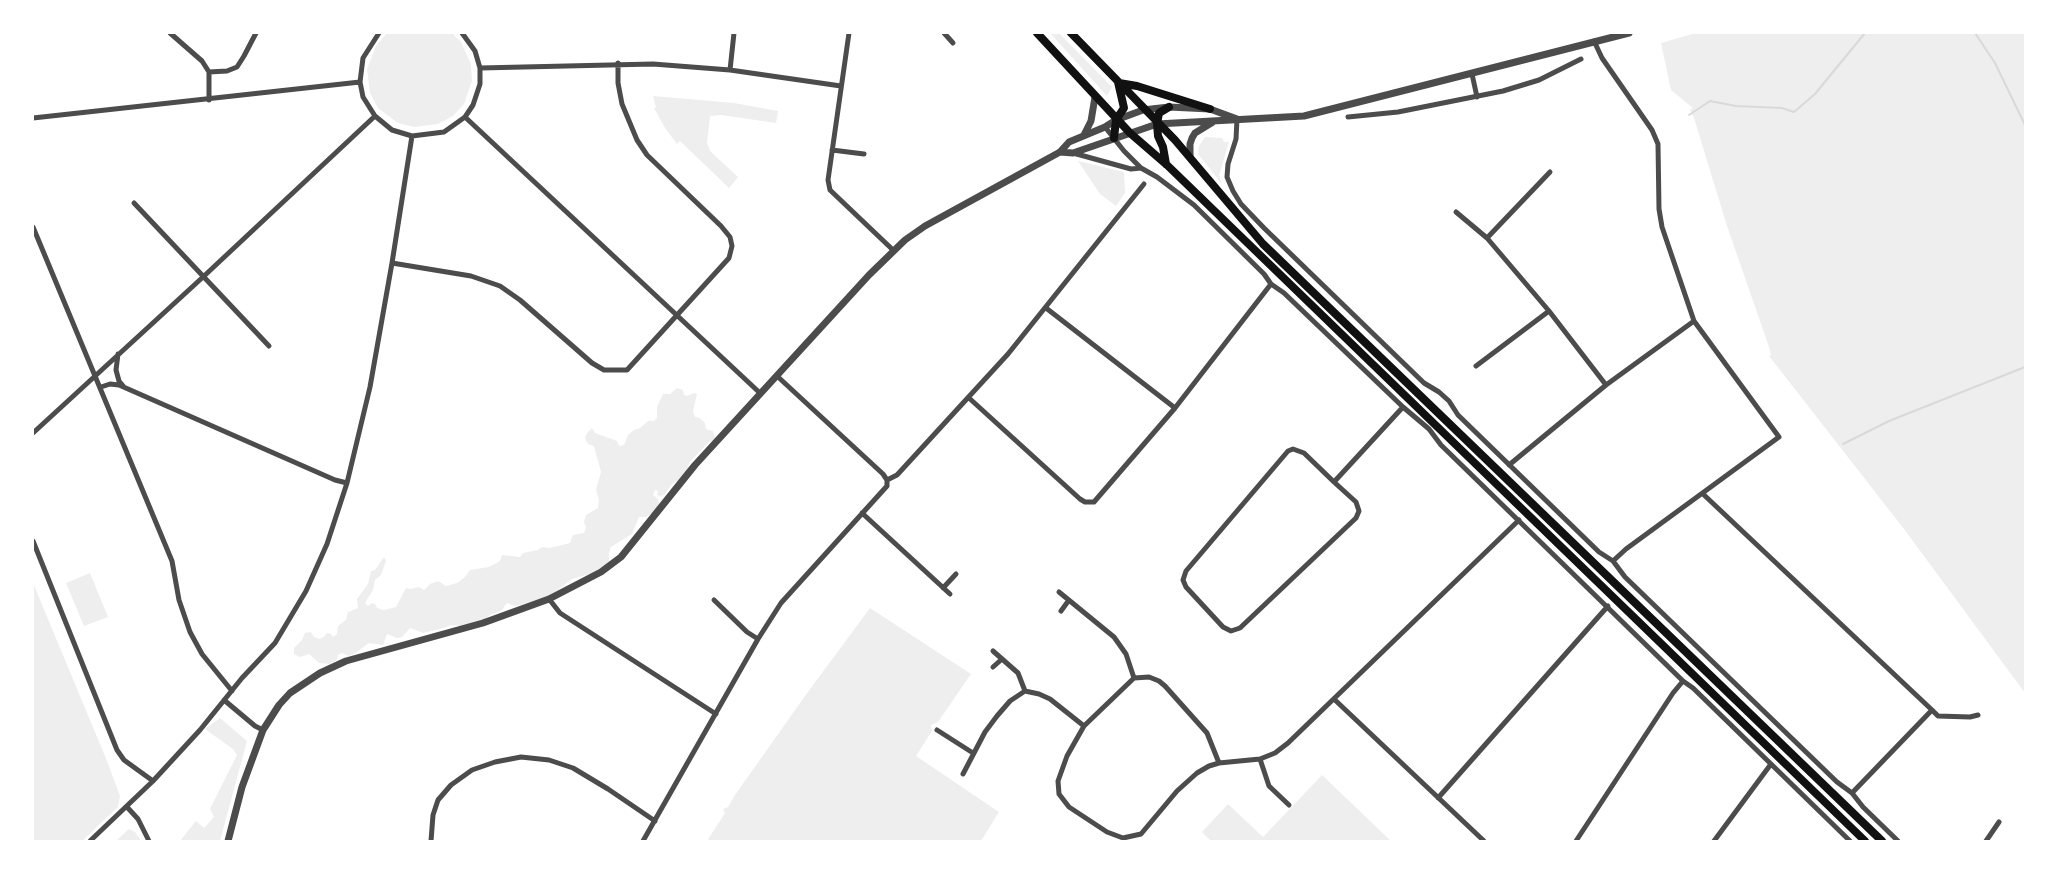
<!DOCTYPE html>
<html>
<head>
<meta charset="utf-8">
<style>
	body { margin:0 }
	#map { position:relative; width:2058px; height:874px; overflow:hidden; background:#fff; font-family:Lora,serif }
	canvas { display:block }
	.frame { position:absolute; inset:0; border:34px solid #fff; pointer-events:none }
</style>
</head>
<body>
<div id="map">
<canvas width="2058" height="874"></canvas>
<div class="frame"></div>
</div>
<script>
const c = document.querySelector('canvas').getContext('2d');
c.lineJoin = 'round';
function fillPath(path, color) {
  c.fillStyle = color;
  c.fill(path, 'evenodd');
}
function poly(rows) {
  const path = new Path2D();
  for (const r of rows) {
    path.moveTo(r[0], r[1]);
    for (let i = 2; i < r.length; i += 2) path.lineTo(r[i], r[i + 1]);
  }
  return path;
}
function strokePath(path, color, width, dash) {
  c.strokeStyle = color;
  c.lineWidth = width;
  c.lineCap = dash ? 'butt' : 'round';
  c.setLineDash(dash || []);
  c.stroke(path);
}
fillPath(poly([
	[387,33,452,33,461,42,471,64,472,81,464,104,453,116,438,124,414,127,398,123,378,108,370,93,367,69,376,46],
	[1050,33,1059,33,1112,87,1107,96],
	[1696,33,2025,33,2025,693,1904,529,1769,356,1771,355,1769,347,1727,226,1694,118,1690,110,1693,108,1671,90,1661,43],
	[653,96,734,103,778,111,776,123,721,115,710,116,707,143,710,151,738,177,729,188,680,141,677,144,665,128,654,108,656,107],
	[1205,137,1222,138,1224,142,1229,142,1219,176,1222,184,1198,154,1199,146],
	[1078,161,1124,172,1125,193,1116,206,1100,194],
	[677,388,683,390,684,395,687,396,694,393,697,394,693,411,695,417,700,418,705,423,706,429,713,431,716,440,709,442,702,449,690,462,684,477,672,484,664,495,660,496,657,495,658,491,655,490,653,495,658,499,659,504,655,511,646,517,639,517,632,534,611,547,609,553,609,563,601,571,572,579,551,595,521,605,515,606,507,603,501,611,490,615,482,621,461,626,451,625,444,628,423,633,410,628,402,637,397,638,387,634,383,645,369,643,354,654,349,656,342,653,338,655,337,660,330,664,319,663,309,654,300,657,294,654,294,648,302,640,305,633,311,632,314,637,319,639,324,637,327,633,331,634,333,637,337,634,338,626,346,620,348,612,358,608,357,599,368,584,371,571,375,570,384,557,386,561,381,575,375,580,373,590,365,603,368,606,372,603,375,604,377,608,384,610,396,607,406,588,411,589,419,587,424,590,430,584,438,581,446,586,457,583,465,577,470,570,489,567,500,561,502,555,520,557,523,553,538,550,542,547,550,548,570,543,573,535,584,533,586,527,584,522,586,515,598,508,599,500,596,490,601,472,594,446,588,444,585,438,587,433,592,428,595,433,617,441,619,446,624,445,628,435,634,430,640,428,648,421,654,421,657,418,657,407,663,394,670,394],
	[90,573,108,617,84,626,66,583],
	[33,583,107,761,120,796,118,807,82,841,33,841],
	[870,608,971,674,938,722,931,725,932,731,916,756,999,812,981,841,707,841,725,813,723,809,728,807,735,795,805,696],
	[220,718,247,741,220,841,180,841,196,821,204,828,214,817,210,809,237,755,233,749,205,729],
	[1322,775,1391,841,1211,841,1202,832,1228,804,1263,837],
	[129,829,135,832,141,841,117,840]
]), '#eee');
strokePath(poly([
	[1975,33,1995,63,2025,125],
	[1689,115,1710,101,1736,106,1782,108,1794,112,1815,94,1865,33],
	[1843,444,1889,421,2025,367]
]), '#d9d9d9', 2);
strokePath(poly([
	[170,33,202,61,209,72,209,100],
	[379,33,363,58,360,82,363,97,375,116,392,130,412,136,444,132,465,117,473,105,480,84,480,68,475,51,462,33],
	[849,33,828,180,830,190,893,250],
	[944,33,953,43],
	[1594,41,1602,58,1652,130,1658,144,1659,209,1662,227,1694,321,1779,437,1626,549,1613,561],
	[480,68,653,64,730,70,841,86],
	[730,70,734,33],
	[209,72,227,71,237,67,244,56,256,33],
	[1472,74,1477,97],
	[465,117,761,394],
	[1348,117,1398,112,1503,91,1539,80,1581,59],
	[33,118,360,82],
	[1237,119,1236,139,1228,164,1227,177,1233,191,1241,204,1264,228,1424,383,1439,392,1449,401,1458,415,1599,552,1613,561,1625,577,1837,782,1852,793,1863,807,1898,841],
	[1105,127,1124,151,1141,168,1157,177,1194,205,1264,274,1271,284,1284,293,1403,407,1429,429,1441,445,1683,681,1693,688,1850,841],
	[832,150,864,154],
	[1073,153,1131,169,1141,168],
	[134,203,269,346],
	[1456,212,1487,238,1549,311,1606,385],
	[33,227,172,561,179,600,190,632,202,654,232,691],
	[1487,238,1550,172],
	[392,263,471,276,500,286,520,300,592,363,604,370,627,370,729,258,732,246,730,237,721,226,647,155,637,140,622,104,618,83,618,63],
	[1046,308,1175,408],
	[118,354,116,370,119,381,124,387],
	[1476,366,1549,311],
	[777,376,883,474,887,480],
	[101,387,110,384,119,385,335,480,347,483],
	[969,398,1080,499,1085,502,1094,502,1175,408,1271,284],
	[33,433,203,277,375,116],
	[1509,465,1606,385,1694,321],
	[1334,482,1356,502,1359,511,1356,518,1240,628,1231,631,1223,627,1186,587,1183,580,1186,571,1288,451,1293,449,1304,453,1334,482,1403,407],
	[1703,494,1932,710,1852,793],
	[862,513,950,594],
	[33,541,117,750,124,760,153,781],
	[943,588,956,574],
	[1059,592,1114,637,1126,654,1134,678,1149,677,1159,681,1165,686,1207,733,1219,763],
	[549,599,560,613,716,714],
	[714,600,747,632,758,639],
	[1061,611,1069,600],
	[993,651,1018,673,1025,691],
	[993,667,1002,659],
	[1134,678,1084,726,1067,756,1058,781,1059,794,1069,807,1107,832,1123,838,1141,834,1177,791,1197,773,1209,766,1219,763,1260,759,1275,753,1288,743,1519,520],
	[224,700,255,726,263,730],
	[1335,700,1484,841],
	[1932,710,1938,716,1970,717,1978,715],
	[937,730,973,753],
	[1260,759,1269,786,1289,805],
	[963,774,985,732,997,716,1010,701,1025,691,1039,694,1050,699,1084,726],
	[1438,798,1608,606],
	[127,807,138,819,149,841],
	[90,841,153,781,200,730,242,678,275,643,306,591,327,544,347,483,370,387,392,263,412,136],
	[431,841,433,815,438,800,451,785,472,770,495,762,521,757,549,760,573,768,608,789,655,821],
	[643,841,758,639,781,603,887,486,887,480,897,475,1008,354,1144,184],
	[1576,841,1673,693,1683,681],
	[1714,841,1771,764],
	[1986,841,1999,822]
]), '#4c4c4c', 5);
strokePath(poly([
	[1084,135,1091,121,1095,97],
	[1060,152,1073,153,1157,124,1304,116,1629,33],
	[1190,157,1190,144,1192,138,1195,133,1213,122],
	[228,841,242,787,263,730,279,705,290,693,320,673,346,661,483,623,549,599,601,572,621,557,695,465,869,275,905,240,925,226,1060,152,1069,142,1105,127,1116,120,1143,110,1169,107,1210,109,1237,119]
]), '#4c4c4c', 7);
strokePath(poly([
	[1037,33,1130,133,1167,165,1865,841],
	[1071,33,1175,140,1263,244,1882,841],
	[1119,83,1137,86,1210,109],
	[1114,138,1116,120,1124,108,1118,82],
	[1166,164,1163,147,1158,136,1157,124,1159,113,1169,107]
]), '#111', 8);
</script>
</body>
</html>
